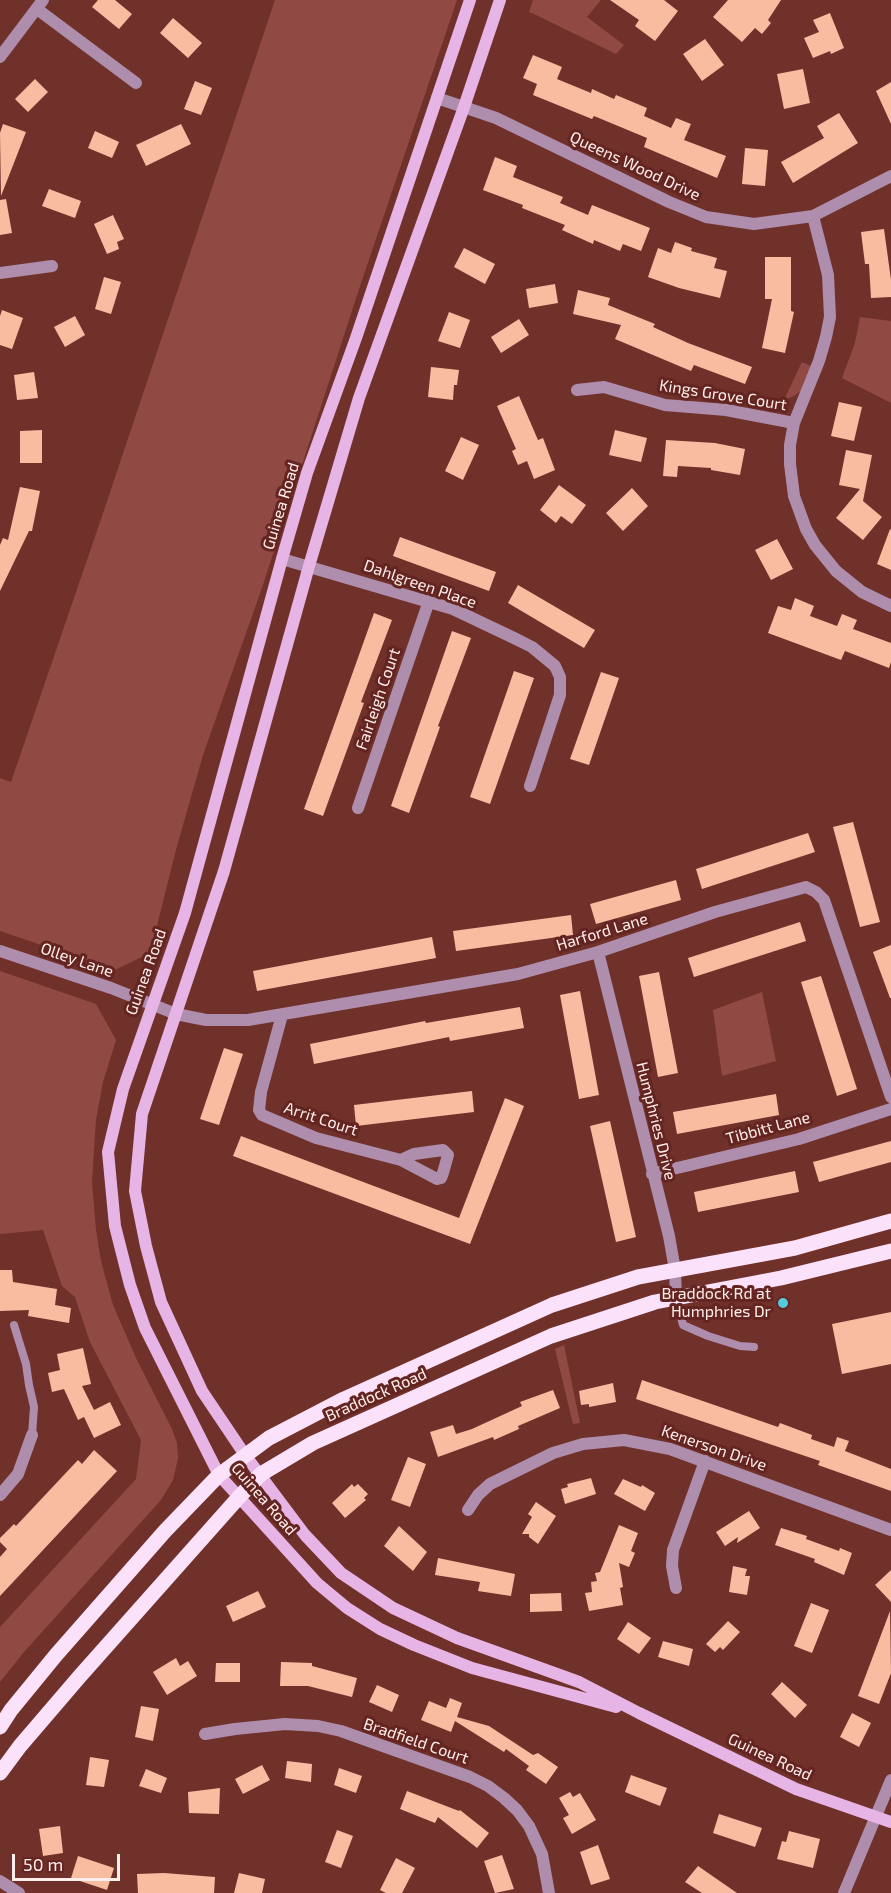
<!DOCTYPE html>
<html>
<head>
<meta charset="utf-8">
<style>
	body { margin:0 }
	#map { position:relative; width:891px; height:1893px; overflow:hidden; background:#70312b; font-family:"Exo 2",sans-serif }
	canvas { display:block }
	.scale { position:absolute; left:12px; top:1854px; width:108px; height:27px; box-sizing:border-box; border:3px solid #ffeeec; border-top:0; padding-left:8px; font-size:18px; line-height:21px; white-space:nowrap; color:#ffeeec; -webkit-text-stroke:4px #642521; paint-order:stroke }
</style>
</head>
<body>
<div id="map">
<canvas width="891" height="1893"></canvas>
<div class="scale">50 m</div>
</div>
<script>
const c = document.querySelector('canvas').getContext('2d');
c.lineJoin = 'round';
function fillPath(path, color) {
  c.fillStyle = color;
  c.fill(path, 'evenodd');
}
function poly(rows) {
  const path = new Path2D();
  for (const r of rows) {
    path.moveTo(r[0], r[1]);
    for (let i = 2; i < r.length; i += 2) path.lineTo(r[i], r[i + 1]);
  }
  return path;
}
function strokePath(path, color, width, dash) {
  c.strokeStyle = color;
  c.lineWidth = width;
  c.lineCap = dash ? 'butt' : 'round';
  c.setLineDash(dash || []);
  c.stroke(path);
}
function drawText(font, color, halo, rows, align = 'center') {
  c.font = font + ' "Exo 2",sans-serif';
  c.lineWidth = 6;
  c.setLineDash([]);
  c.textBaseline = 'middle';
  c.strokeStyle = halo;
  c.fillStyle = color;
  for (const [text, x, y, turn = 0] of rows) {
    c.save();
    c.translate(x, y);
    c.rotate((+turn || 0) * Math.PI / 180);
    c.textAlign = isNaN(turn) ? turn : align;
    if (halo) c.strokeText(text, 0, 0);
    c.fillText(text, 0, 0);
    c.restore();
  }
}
fillPath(poly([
	[275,0,457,0,361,283,263,585,203,755,177,846,150,953,115,970,0,931,0,778,11,782,100,522],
	[533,0,601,0,587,17,624,45,616,54,534,14,529,12],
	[860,317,891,321,891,403,842,378,855,343],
	[802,362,813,367,801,391,794,396,784,400],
	[0,971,96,1004,116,1040,103,1082,96,1120,92,1182,96,1230,101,1261,113,1305,136,1358,172,1429,177,1443,178,1458,173,1480,161,1500,24,1652,0,1682,0,1627,136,1479,141,1440,90,1342,75,1297,62,1286,43,1230,0,1234],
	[762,992,776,1061,722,1076,713,1010],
	[564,1345,580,1423,573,1424,555,1349]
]), '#904a43');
fillPath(poly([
	[98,0,115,0,132,14,119,29,92,7],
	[610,0,664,0,678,11,655,41,635,26,639,20],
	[728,0,781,0,768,20,771,23,762,34,755,28,742,42,713,17],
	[830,13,844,48,831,54,830,51,813,58,804,38,819,32,813,20],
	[173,18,202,43,188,58,160,33],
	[705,39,724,65,702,81,683,54],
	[533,55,562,67,557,79,591,93,592,89,614,99,616,95,647,108,644,116,671,128,676,118,691,124,684,140,726,156,717,178,644,147,647,138,594,116,592,119,533,95,537,84,523,78],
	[803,69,810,103,784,109,777,74],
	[35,79,48,92,28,112,15,99],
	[195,81,212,88,201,115,184,109],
	[891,82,891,124,876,91],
	[839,113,858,143,793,183,781,162,824,138,817,126],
	[3,124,26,132,1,196,0,133],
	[181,124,191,144,146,166,136,145],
	[95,131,119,142,112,158,88,148],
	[745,148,768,150,765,186,742,184],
	[495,157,517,166,513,177,563,197,560,203,588,215,592,205,650,228,641,251,623,244,620,251,594,240,593,244,562,230,565,225,522,208,523,205,483,190],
	[49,189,81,201,75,218,42,206],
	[6,199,12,233,0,235,0,200],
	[113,215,124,239,117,242,119,249,107,254,94,224],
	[884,229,891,280,891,297,871,298,869,264,865,264,861,232],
	[675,242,692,248,691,251,717,258,714,268,727,271,720,298,679,288,648,277,658,248,671,253],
	[464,248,495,264,485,284,454,267],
	[765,257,791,257,791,311,794,312,785,353,762,348,772,299,765,299],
	[104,277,121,282,111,314,95,309],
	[555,284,558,303,529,308,526,289],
	[578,290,610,298,608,305,655,324,653,327,688,343,752,367,745,384,694,365,691,371,615,339,621,325,573,314],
	[2,310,23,318,12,349,0,345,0,316],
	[449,312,470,320,460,348,438,341],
	[75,316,85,335,65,347,54,327],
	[519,319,529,335,501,353,491,337],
	[431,367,459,370,457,385,454,385,453,400,428,397],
	[34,372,38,398,17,400,14,375],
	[519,396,538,440,543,438,555,470,534,479,527,461,518,465,512,451,516,449,497,406],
	[839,402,862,407,854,441,831,436],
	[42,430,42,463,20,463,20,431],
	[615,430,647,438,641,462,609,455],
	[461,437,479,445,463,480,445,471],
	[666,440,715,443,745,449,740,475,711,470,711,468,678,466,677,477,663,476],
	[846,450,872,455,863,501,882,517,863,540,836,518,860,489,839,485],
	[559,485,586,505,572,524,561,516,556,523,540,510],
	[20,487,40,491,32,531,29,531,0,591,0,545,3,538,8,540],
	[632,488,648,506,623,531,606,513],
	[890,529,891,530,891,570,877,564],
	[400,537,496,572,489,591,393,556],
	[777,539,793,569,771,580,755,550],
	[518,585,595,630,584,648,508,603],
	[795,598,814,606,810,616,837,626,842,614,857,620,853,629,891,643,891,662,889,668,845,651,841,660,768,633,778,606,791,610],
	[374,613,392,620,361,702,364,703,323,816,304,809],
	[452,631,471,638,438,726,440,727,409,813,391,806],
	[514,671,534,678,490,804,470,797],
	[601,672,619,678,589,765,570,759],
	[853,822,880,922,860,927,833,827],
	[808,833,815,852,702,889,696,869],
	[676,880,681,900,596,924,590,904],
	[571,915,573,935,456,951,453,931],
	[800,922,806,941,694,977,688,958],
	[432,937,436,958,257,991,253,971],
	[891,945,891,998,890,998,873,952],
	[659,972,678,1073,658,1077,639,976],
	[821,976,857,1089,837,1096,801,982],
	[580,991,599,1095,579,1099,560,995],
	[520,1007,524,1028,450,1041,449,1037,314,1064,310,1044,425,1021,426,1023],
	[224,1048,243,1054,219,1125,200,1119],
	[472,1091,474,1112,356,1126,354,1105],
	[776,1094,779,1115,677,1134,673,1112],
	[505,1098,524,1106,470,1244,233,1156,241,1136,459,1218],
	[610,1121,636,1237,616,1242,590,1126],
	[891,1141,891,1162,819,1182,813,1162],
	[795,1171,799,1192,698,1212,694,1192],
	[0,1270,12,1270,13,1282,57,1289,55,1305,71,1308,69,1323,28,1316,29,1310,0,1311],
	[891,1312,891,1364,842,1374,832,1324],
	[83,1348,91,1384,82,1386,94,1410,110,1402,121,1425,94,1438,84,1417,78,1420,64,1389,52,1392,48,1373,60,1370,57,1354],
	[642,1380,778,1427,780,1423,812,1435,811,1439,834,1447,837,1437,849,1441,845,1451,891,1469,891,1491,818,1465,820,1461,636,1399],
	[613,1383,616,1402,589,1407,589,1404,581,1405,579,1391],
	[553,1390,560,1408,518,1426,519,1429,494,1440,493,1437,438,1457,430,1432,453,1425,456,1434,472,1429,522,1406,520,1402],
	[94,1450,117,1471,0,1596,0,1557,7,1549,0,1542,0,1538,14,1524,16,1526,78,1460,82,1464],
	[408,1457,426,1464,410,1507,391,1500],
	[591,1478,596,1494,565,1504,561,1489,568,1487,567,1484],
	[623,1479,641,1487,642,1485,655,1493,645,1511,614,1494],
	[352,1484,354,1487,358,1484,368,1494,364,1498,366,1500,345,1518,332,1503],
	[536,1502,556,1516,538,1544,529,1537,529,1534,522,1534,532,1517,528,1514],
	[749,1511,760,1528,737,1543,738,1537,725,1546,716,1532],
	[619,1525,638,1533,631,1551,635,1553,629,1567,619,1563,623,1587,620,1588,623,1605,589,1611,585,1593,592,1592,591,1582,597,1581,595,1573,600,1572],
	[399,1526,427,1552,413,1571,384,1546],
	[781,1528,807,1536,806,1539,839,1551,840,1548,852,1553,844,1575,814,1562,815,1559,775,1545],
	[438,1558,515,1574,511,1596,478,1591,480,1582,435,1575],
	[733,1566,747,1569,745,1576,750,1576,747,1595,729,1592],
	[891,1570,891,1602,875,1585],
	[258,1591,266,1607,233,1622,226,1606],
	[561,1593,562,1611,530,1612,530,1594],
	[811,1603,829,1610,812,1653,794,1646],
	[890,1611,891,1673,879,1704,858,1696],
	[728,1621,740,1632,723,1650,720,1647,715,1652,706,1644],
	[628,1622,651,1638,639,1654,617,1639],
	[663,1641,693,1649,689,1666,658,1657],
	[176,1658,180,1666,188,1661,197,1676,167,1695,153,1672],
	[281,1662,312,1663,312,1666,357,1678,352,1697,308,1686,280,1686],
	[216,1663,240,1663,240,1682,215,1682],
	[782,1682,807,1705,795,1718,771,1694],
	[377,1685,399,1695,392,1712,369,1702],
	[450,1698,462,1703,457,1717,489,1726,533,1755,538,1753,558,1767,546,1784,526,1770,529,1766,506,1749,504,1752,455,1721,451,1732,421,1720,429,1701,446,1708],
	[141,1706,159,1709,153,1741,135,1737],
	[852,1713,871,1723,859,1747,840,1737],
	[90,1757,109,1760,104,1787,86,1785],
	[287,1761,312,1764,311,1782,285,1778],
	[262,1765,270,1780,243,1794,235,1779],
	[339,1768,362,1776,356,1793,334,1785],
	[146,1769,167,1778,161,1793,139,1786],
	[631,1775,667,1788,660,1806,625,1792],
	[220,1788,219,1814,189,1813,188,1792],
	[407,1791,459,1811,460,1810,489,1833,477,1848,438,1817,435,1823,400,1809],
	[570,1792,573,1797,580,1793,596,1820,572,1834,563,1818,569,1815,559,1798],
	[719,1814,762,1828,755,1847,713,1833],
	[60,1826,63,1853,43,1856,39,1829],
	[337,1830,353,1836,341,1868,325,1862],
	[789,1831,820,1839,813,1868,777,1859,782,1841,786,1842],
	[598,1845,610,1879,591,1885,580,1852],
	[502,1855,514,1889,495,1893,484,1861],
	[78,1856,114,1868,107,1890,71,1878],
	[396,1858,415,1868,402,1893,386,1893,380,1890],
	[698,1866,737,1893,702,1893,685,1882],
	[164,1873,215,1877,214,1893,138,1893,137,1874],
	[239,1873,265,1879,262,1893,234,1893]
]), '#f8bda1');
strokePath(poly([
	[676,1298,683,1325,708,1336,740,1346,754,1347],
	[14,1325,26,1364,29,1385,34,1407,32,1435]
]), '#ae8dad', 8);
strokePath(poly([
	[37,9,136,83],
	[0,57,43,0],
	[437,98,496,118,669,202,706,217,754,224,813,216,891,176],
	[813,216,828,275,830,317,826,337,819,361,794,423,790,445,790,464,794,496,806,529,815,545,836,571,862,592,891,606],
	[0,273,52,266],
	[577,390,604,387,665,405,726,410,794,423],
	[282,559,453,609,514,638,532,647,555,666,560,677,560,695,530,786],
	[358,808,429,601],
	[598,952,669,1236,675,1270,676,1298],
	[176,1014,206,1020,248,1020,518,974,598,952,715,912,806,887,816,892,824,900,891,1097],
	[282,1015,261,1092,259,1110,262,1115,316,1138,401,1160,437,1179,441,1178,443,1173,448,1155,443,1150,414,1154,401,1160],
	[652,1174,799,1139,891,1109],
	[0,1495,18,1474,32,1435],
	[468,1510,478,1495,490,1484,553,1453,583,1444,624,1440,670,1449,891,1530],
	[676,1588,672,1566,673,1550,705,1461],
	[205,1734,235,1729,285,1724,318,1726,341,1731,470,1777,488,1786,504,1798,517,1810,529,1826,542,1854,549,1893],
	[0,1881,19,1893],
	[844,1893,891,1780]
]), '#ae8dad', 12);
strokePath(poly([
	[0,951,111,988,176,1014]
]), '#ae8dad', 12);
strokePath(poly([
	[470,0,356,338,307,473,282,559,185,913,123,1089,108,1152,115,1226,130,1285,145,1328,219,1475,317,1583,347,1608,380,1629,414,1645,472,1668,616,1707],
	[500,0,464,107,359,398,309,566,224,871,142,1114,135,1191,146,1246,161,1302,202,1391,245,1455,305,1535,341,1573,393,1608,457,1638,579,1682,639,1713,796,1789,891,1822]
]), '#e7b4e6', 12);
strokePath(poly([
	[0,1727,11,1710,56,1655,165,1531,219,1475,269,1438,344,1399,552,1305,638,1277,795,1248,891,1221],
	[0,1773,20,1746,80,1676,239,1497,261,1474,313,1443,551,1336,655,1302,781,1278,891,1251]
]), '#fce1fb', 15);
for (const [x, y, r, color] of [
	[783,1303,6,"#53cbda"]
]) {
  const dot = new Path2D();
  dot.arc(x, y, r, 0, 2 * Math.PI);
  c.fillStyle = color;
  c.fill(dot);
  strokePath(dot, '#642521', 2);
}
drawText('16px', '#ffeeec', '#642521', [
	["Queens Wood Drive",635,166,25],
	["Kings Grove Court",723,395,9],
	["Guinea Road",281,506,-73],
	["Dahlgreen Place",420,584,19],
	["Fairleigh Court",378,699,-71],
	["Harford Lane",602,932,-17],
	["Olley Lane",77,960,19],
	["Guinea Road",146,972,-70],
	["Arrit Court",321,1119,18],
	["Humphries Drive",656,1121,76],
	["Tibbitt Lane",768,1128,-15],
	["Braddock Road",376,1395,-24],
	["Kenerson Drive",714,1448,19],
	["Guinea Road",264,1499,49],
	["Bradfield Court",416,1741,19],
	["Guinea Road",770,1757,25]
]);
drawText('16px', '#ffeeec', '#642521', [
	["Braddock Rd at",771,1294],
	["Humphries Dr",771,1312]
], 'right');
</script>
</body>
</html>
